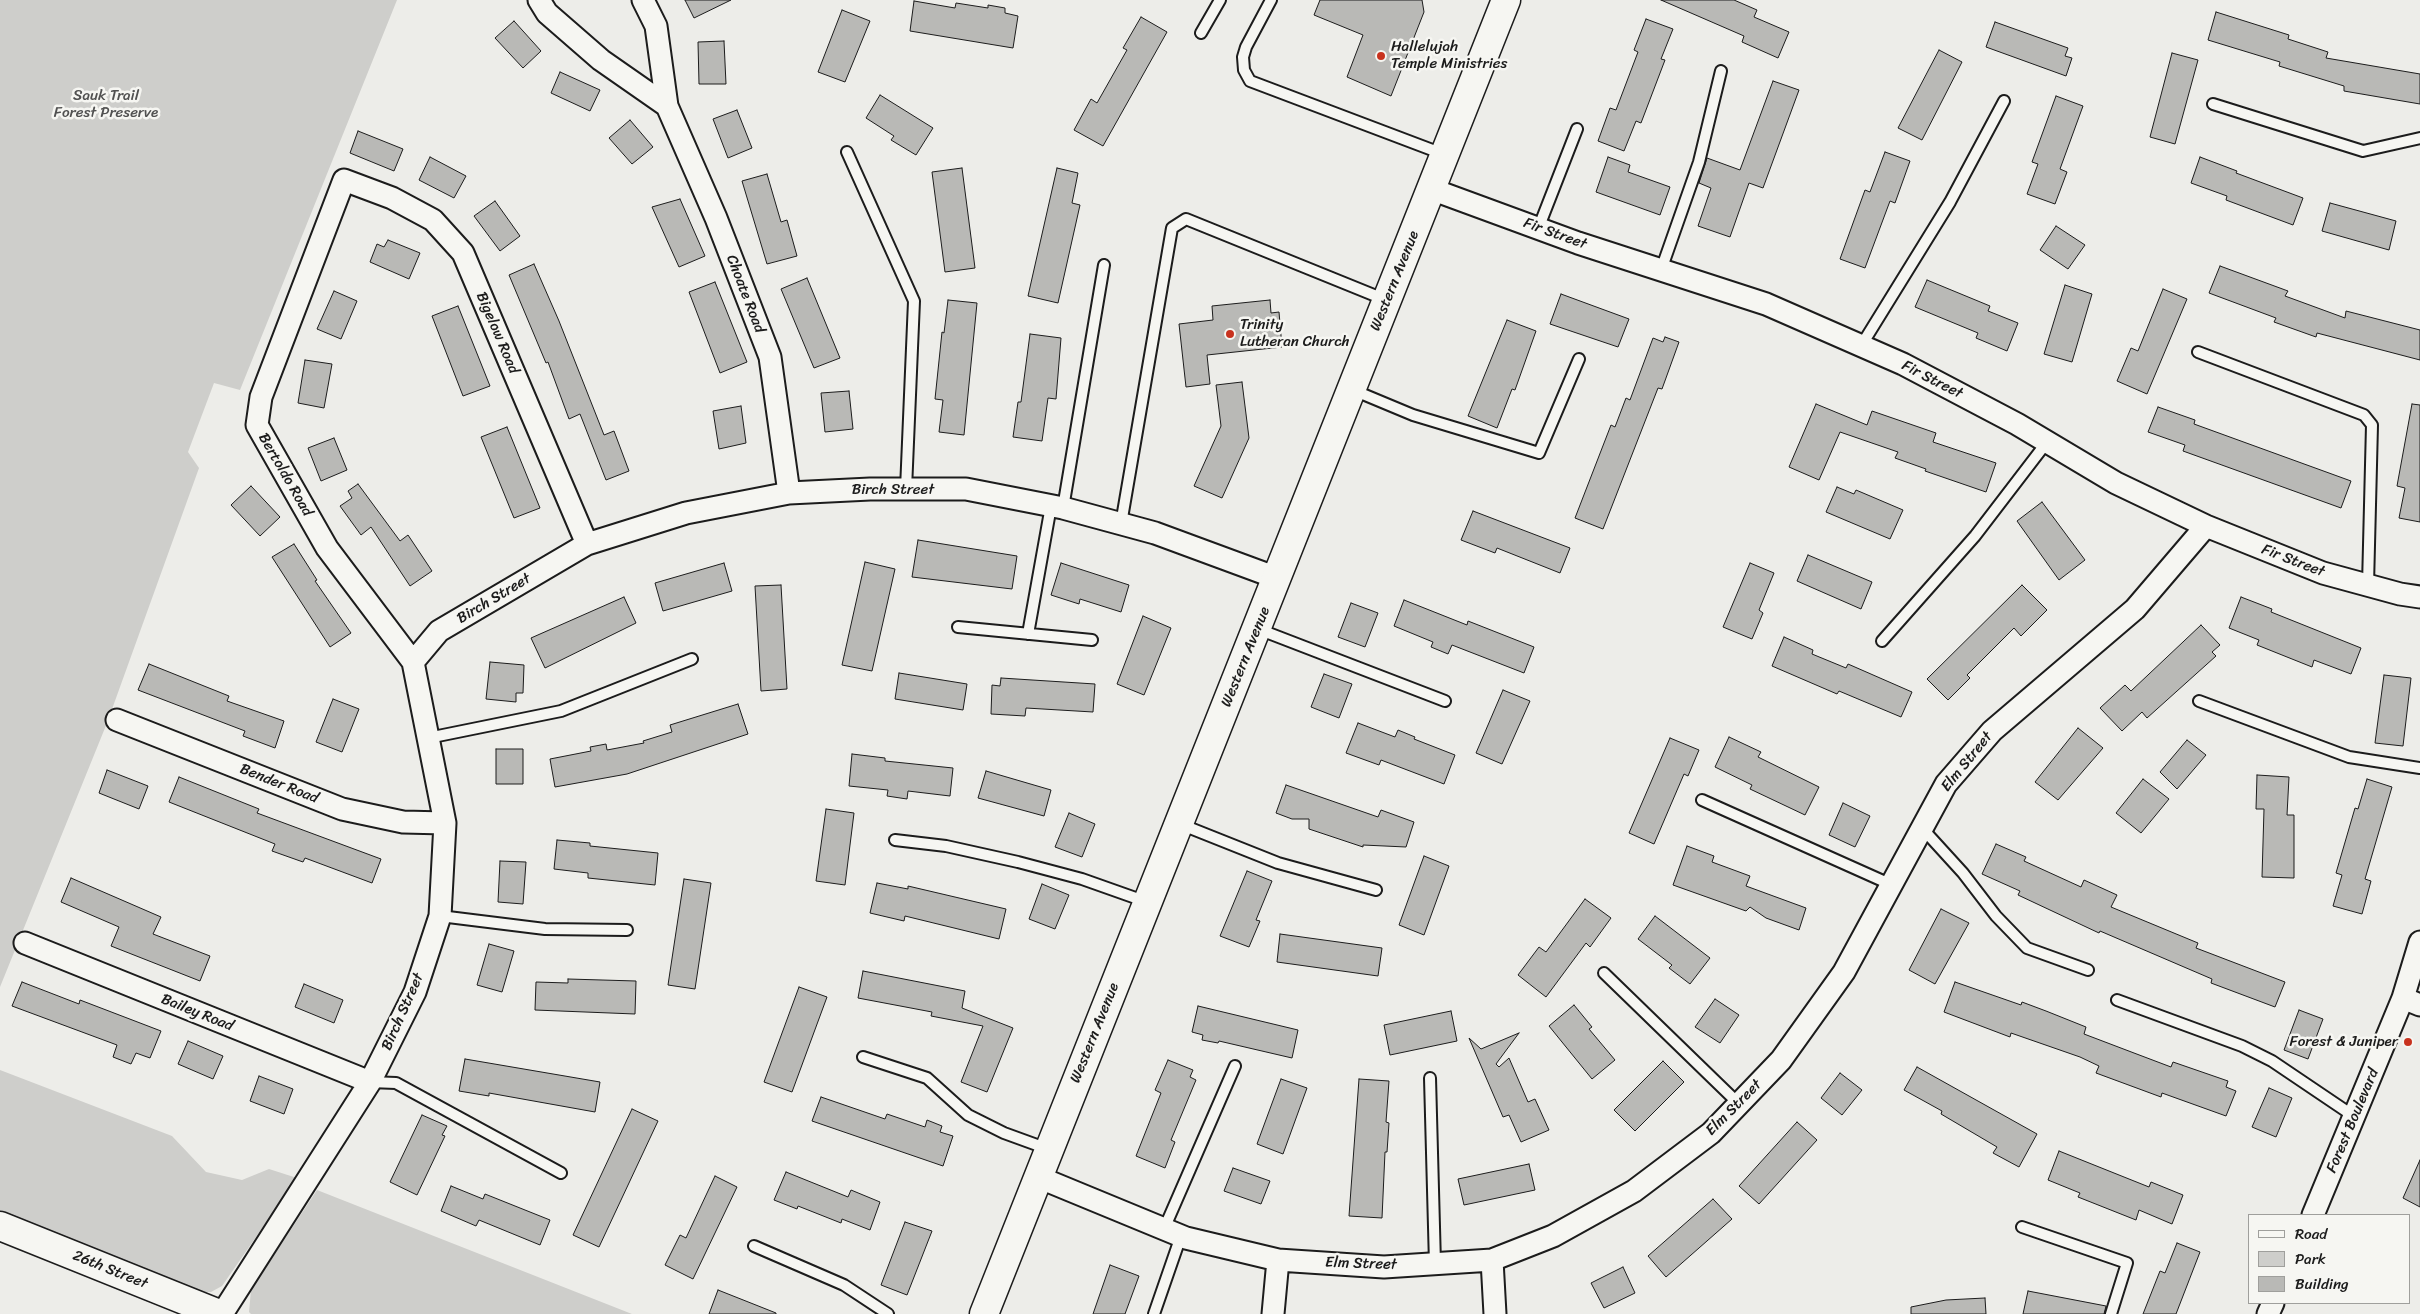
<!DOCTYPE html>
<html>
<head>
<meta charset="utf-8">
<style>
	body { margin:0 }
	#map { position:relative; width:2420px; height:1314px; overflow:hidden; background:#edede9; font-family:Sriracha,sans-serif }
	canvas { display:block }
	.legend { position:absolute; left:2248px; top:1214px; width:162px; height:90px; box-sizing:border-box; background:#f6f6f2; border:1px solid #9f9f9c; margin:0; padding:6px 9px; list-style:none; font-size:15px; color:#1c1c1c }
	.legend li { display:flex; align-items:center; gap:10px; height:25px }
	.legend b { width:25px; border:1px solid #9f9f9c }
</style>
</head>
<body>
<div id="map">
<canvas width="2420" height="1314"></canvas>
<ul class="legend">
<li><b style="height:6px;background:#f6f6f2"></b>Road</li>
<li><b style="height:14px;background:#cececb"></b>Park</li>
<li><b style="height:14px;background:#b9b9b6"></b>Building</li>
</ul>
</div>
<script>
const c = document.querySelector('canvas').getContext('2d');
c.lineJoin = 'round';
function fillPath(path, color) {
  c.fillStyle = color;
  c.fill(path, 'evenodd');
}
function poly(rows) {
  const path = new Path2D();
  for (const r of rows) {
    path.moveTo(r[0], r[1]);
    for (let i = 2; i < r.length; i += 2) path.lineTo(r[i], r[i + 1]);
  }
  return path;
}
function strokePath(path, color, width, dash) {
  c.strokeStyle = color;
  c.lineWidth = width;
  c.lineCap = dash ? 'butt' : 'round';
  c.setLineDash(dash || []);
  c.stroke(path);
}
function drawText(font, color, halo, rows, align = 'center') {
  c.font = font + ' Sriracha,sans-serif';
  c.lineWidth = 5;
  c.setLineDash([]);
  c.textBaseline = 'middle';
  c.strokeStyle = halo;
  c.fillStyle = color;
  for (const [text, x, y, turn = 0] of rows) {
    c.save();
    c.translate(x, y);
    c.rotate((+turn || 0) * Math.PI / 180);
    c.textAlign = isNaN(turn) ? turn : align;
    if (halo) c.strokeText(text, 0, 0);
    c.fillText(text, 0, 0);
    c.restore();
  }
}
fillPath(poly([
	[0,0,397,0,240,390,214,383,188,452,199,468,107,723,0,987],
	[0,1070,172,1136,206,1172,242,1180,269,1169,297,1178,222,1286,211,1292,197,1292,178,1286,0,1212],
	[317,1190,632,1314,251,1314,249,1312,251,1290]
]), '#cececb');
const building = poly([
	[685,0,731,0,694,18,685,0],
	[1320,0,1422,0,1424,12,1391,96,1347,77,1363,35,1314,15,1320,0],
	[1661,0,1734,0,1757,10,1754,17,1789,32,1778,58,1742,42,1744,36,1661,0],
	[914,1,955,8,956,3,988,8,988,5,1005,8,1005,13,1018,16,1013,48,910,31,914,1],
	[842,10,870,21,845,82,818,72,842,10],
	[2216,12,2289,35,2288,39,2328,52,2326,58,2420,74,2420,104,2344,91,2344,86,2279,66,2280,62,2208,40,2216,12],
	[1141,17,1167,32,1103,146,1074,130,1091,99,1097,103,1127,50,1123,48,1141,17],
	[1646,19,1673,29,1661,59,1665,60,1641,123,1636,121,1624,151,1598,141,1610,108,1616,110,1638,52,1634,50,1646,19],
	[514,21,541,51,523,68,495,38,514,21],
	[1995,22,2068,48,2065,56,2072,58,2066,76,1986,47,1995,22],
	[724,41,726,84,699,84,698,42,724,41],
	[1939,50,1962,62,1922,140,1898,128,1939,50],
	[2172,53,2198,60,2175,144,2150,137,2172,53],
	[560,72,600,90,590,111,551,93,560,72],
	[1773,81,1799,90,1763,188,1749,183,1730,237,1698,226,1711,188,1699,183,1707,158,1740,170,1773,81],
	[880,95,933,128,916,155,891,140,894,136,866,118,880,95],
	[2056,96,2083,106,2060,169,2067,172,2055,204,2027,194,2038,164,2032,162,2056,96],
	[737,110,752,148,728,158,713,119,737,110],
	[630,120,653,147,632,164,609,138,630,120],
	[358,131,403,149,394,171,350,153,358,131],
	[1885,152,1910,161,1895,203,1890,201,1865,268,1840,259,1865,190,1870,192,1885,152],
	[430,157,466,176,454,198,419,180,430,157],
	[1608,157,1630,165,1628,172,1670,187,1660,215,1596,192,1608,157],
	[2200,157,2237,171,2236,173,2303,198,2293,225,2226,200,2227,196,2191,183,2200,157],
	[962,168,975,268,945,272,932,172,962,168],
	[1057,168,1078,173,1072,203,1080,205,1058,303,1028,296,1057,168],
	[767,174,781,222,787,220,797,256,767,264,742,181,767,174],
	[680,199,705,256,679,267,652,207,680,199],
	[495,201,520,236,500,251,474,216,495,201],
	[2330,203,2396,221,2389,250,2322,231,2330,203],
	[2056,226,2085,245,2068,269,2040,250,2056,226],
	[388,240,420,253,409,279,370,262,377,244,384,247,388,240],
	[534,264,559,321,604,435,614,431,629,471,606,480,580,414,569,419,548,362,546,363,509,275,534,264],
	[2220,266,2288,291,2285,296,2345,318,2346,311,2420,330,2420,360,2317,333,2316,337,2274,322,2276,318,2209,293,2220,266],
	[807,278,840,358,814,368,781,289,807,278],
	[1927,280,1990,306,1988,311,2018,323,2007,351,1976,338,1978,333,1915,307,1927,280],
	[715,282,747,362,720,373,689,292,715,282],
	[2065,285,2092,294,2072,362,2044,354,2065,285],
	[2163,289,2187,299,2147,394,2117,381,2131,348,2138,351,2163,289],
	[334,291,357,301,341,339,317,329,334,291],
	[1561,294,1629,319,1618,347,1550,324,1561,294],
	[948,300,977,303,964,435,939,432,943,400,935,399,942,332,944,333,948,300],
	[1270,300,1271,313,1279,312,1282,347,1207,355,1210,384,1186,387,1179,324,1213,320,1212,306,1270,300],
	[458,306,490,386,463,396,432,316,458,306],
	[1507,320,1536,331,1515,390,1512,389,1497,428,1468,416,1507,320],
	[1030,334,1061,338,1056,399,1048,398,1042,441,1013,437,1018,402,1021,402,1030,334],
	[1665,337,1679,342,1662,389,1658,388,1603,529,1575,518,1611,425,1615,427,1626,398,1630,400,1653,338,1663,342,1665,337],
	[305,360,332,364,324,408,298,403,305,360],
	[1242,382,1249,438,1222,498,1194,486,1221,426,1216,385,1242,382],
	[849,391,853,429,825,432,821,393,849,391],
	[1816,404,1867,425,1872,411,1936,433,1933,442,1996,463,1986,492,1925,471,1926,469,1895,458,1898,452,1840,432,1819,480,1789,467,1816,404],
	[2412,404,2420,405,2420,522,2399,518,2405,488,2397,486,2412,404],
	[741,406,746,443,719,449,713,411,741,406],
	[2158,407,2195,420,2194,424,2351,481,2341,508,2183,451,2185,445,2148,432,2158,407],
	[507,427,540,508,514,518,481,437,507,427],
	[334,438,347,470,321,481,308,448,334,438],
	[358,484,400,541,408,535,432,571,410,586,371,527,361,535,340,506,352,498,348,491,358,484],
	[251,486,280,517,260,536,231,505,251,486],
	[1837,487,1854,494,1856,490,1903,510,1890,539,1826,512,1837,487],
	[2042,502,2085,560,2059,580,2017,521,2042,502],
	[1473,511,1570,548,1560,573,1497,548,1495,553,1461,540,1473,511],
	[918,540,1017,556,1012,589,912,577,918,540],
	[294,544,317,580,315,581,351,633,330,647,272,557,294,544],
	[1808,555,1872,582,1861,609,1797,581,1808,555],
	[865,562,895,569,872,671,842,665,865,562],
	[724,563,732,591,663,611,655,583,724,563],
	[1061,563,1129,585,1121,612,1080,599,1079,604,1051,595,1061,563],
	[1750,563,1774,573,1759,610,1763,613,1752,639,1723,627,1750,563],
	[781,585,787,689,761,691,755,586,781,585],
	[2022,585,2047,610,2021,636,2014,628,1967,675,1970,678,1948,700,1927,679,2022,585],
	[624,597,636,623,545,668,531,638,624,597],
	[2241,597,2272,609,2271,612,2361,648,2351,674,2314,660,2312,667,2257,645,2259,640,2229,628,2241,597],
	[1404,600,1467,625,1468,621,1534,647,1524,673,1452,645,1448,654,1431,647,1433,642,1394,626,1404,600],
	[1351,603,1378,613,1365,647,1338,637,1351,603],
	[1143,616,1171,628,1144,695,1117,684,1143,616],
	[2201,625,2220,645,2212,652,2216,656,2147,718,2142,712,2122,731,2100,708,2125,685,2131,691,2201,625],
	[1784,637,1813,650,1812,654,1846,668,1848,664,1912,692,1901,717,1839,691,1837,694,1772,666,1784,637],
	[490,662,524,665,523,693,516,693,516,702,486,699,490,662],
	[149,664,229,696,227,701,284,721,275,748,243,736,245,731,138,690,149,664],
	[899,673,967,684,963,710,895,699,899,673],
	[1324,674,1352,684,1339,718,1311,707,1324,674],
	[2384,675,2411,678,2403,746,2375,743,2384,675],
	[1001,678,1095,684,1093,712,1026,708,1025,716,991,714,992,685,1000,686,1001,678],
	[1503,690,1530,701,1502,764,1476,753,1503,690],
	[333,699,359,709,342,752,316,742,333,699],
	[738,704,748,734,627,774,555,787,550,759,591,751,590,747,606,744,607,750,644,743,643,741,672,732,670,725,738,704],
	[1358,723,1395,737,1398,730,1415,737,1414,739,1455,755,1444,784,1381,760,1379,765,1346,753,1358,723],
	[2078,728,2103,748,2058,800,2035,782,2078,728],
	[1729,737,1761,752,1758,757,1819,787,1805,815,1750,789,1752,785,1715,767,1729,737],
	[1670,738,1699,750,1688,776,1684,774,1654,844,1629,833,1670,738],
	[2187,740,2206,755,2177,789,2160,772,2187,740],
	[496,749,523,749,523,784,496,784,496,749],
	[852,754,885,758,885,761,953,768,950,796,908,791,907,799,887,796,888,790,849,786,852,754],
	[107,770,148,786,139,809,99,793,107,770],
	[986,771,1051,790,1044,816,978,798,986,771],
	[2257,775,2289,777,2287,815,2294,815,2294,878,2262,877,2264,809,2256,809,2257,775],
	[179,777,259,809,257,813,381,859,372,883,305,858,303,862,272,851,275,844,169,802,179,777],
	[2143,779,2169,799,2141,833,2116,813,2143,779],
	[2367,779,2392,787,2365,879,2371,881,2362,914,2333,906,2342,875,2336,873,2355,808,2358,809,2367,779],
	[1286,785,1378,817,1381,810,1414,822,1406,847,1363,845,1363,847,1309,829,1309,819,1292,819,1276,813,1286,785],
	[1843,803,1870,816,1855,847,1829,835,1843,803],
	[826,809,854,813,845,885,816,881,826,809],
	[1069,813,1095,824,1082,857,1055,847,1069,813],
	[557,840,590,843,590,846,658,853,655,885,588,878,588,873,554,869,557,840],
	[1996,844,2026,857,2024,861,2081,887,2084,880,2117,895,2111,907,2198,943,2196,948,2285,982,2275,1007,2211,983,2212,979,2100,931,2099,933,2018,895,2020,891,1982,874,1996,844],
	[1687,846,1714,856,1712,862,1750,876,1746,886,1806,908,1799,930,1766,918,1750,907,1746,911,1673,885,1687,846],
	[1424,856,1449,866,1424,935,1399,925,1424,856],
	[500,861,526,862,523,904,498,902,500,861],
	[1247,871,1272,881,1256,920,1260,921,1249,947,1220,936,1247,871],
	[71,878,161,917,153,934,210,956,200,981,111,946,119,927,61,902,71,878],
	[684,879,711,883,695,989,668,985,684,879],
	[877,883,908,889,908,886,1006,909,999,939,905,916,904,921,870,913,877,883],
	[1042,884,1069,895,1055,929,1029,919,1042,884],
	[1585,899,1611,918,1590,947,1586,943,1546,997,1518,975,1539,947,1546,952,1585,899],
	[1941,909,1969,923,1935,984,1909,970,1941,909],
	[1655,916,1710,958,1690,984,1669,968,1672,965,1638,939,1655,916],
	[1280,934,1382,948,1378,976,1277,962,1280,934],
	[489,944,514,951,502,992,477,985,489,944],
	[863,971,965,991,962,1008,1013,1028,987,1092,961,1082,983,1026,931,1016,932,1012,858,998,863,971],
	[568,979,636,981,635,1014,535,1010,536,982,568,983,568,979],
	[22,982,79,1004,80,1000,161,1031,150,1058,136,1053,131,1064,113,1057,117,1045,12,1006,22,982],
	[1955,982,2021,1005,2022,1002,2046,1011,2086,1027,2084,1034,2134,1053,2171,1067,2173,1062,2228,1081,2226,1087,2236,1091,2226,1116,2162,1093,2161,1097,2096,1073,2099,1066,2080,1057,2011,1033,2010,1037,1944,1012,1955,982],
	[304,984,343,1000,334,1023,295,1007,304,984],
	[799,987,827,997,792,1092,764,1082,799,987],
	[1715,999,1739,1015,1720,1043,1695,1027,1715,999],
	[1574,1005,1592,1027,1589,1029,1615,1060,1592,1079,1549,1026,1574,1005],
	[1198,1006,1298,1030,1292,1058,1219,1041,1218,1043,1202,1040,1203,1035,1192,1032,1198,1006],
	[2299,1010,2323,1019,2308,1059,2284,1050,2299,1010],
	[1451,1011,1457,1041,1390,1055,1384,1025,1451,1011],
	[1519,1033,1496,1064,1499,1067,1509,1058,1528,1102,1535,1099,1549,1130,1521,1142,1509,1115,1503,1117,1469,1038,1481,1049,1519,1033],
	[188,1041,223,1056,213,1079,178,1064,188,1041],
	[465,1059,600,1082,595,1112,489,1093,489,1096,459,1091,465,1059],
	[1168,1060,1193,1070,1190,1077,1196,1080,1171,1140,1175,1142,1165,1168,1136,1156,1161,1093,1155,1090,1168,1060],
	[1663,1061,1684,1082,1635,1131,1614,1110,1663,1061],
	[1917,1067,2037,1134,2019,1167,1993,1153,1997,1147,1941,1114,1942,1111,1904,1090,1917,1067],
	[1840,1073,1862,1090,1842,1115,1821,1098,1840,1073],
	[259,1076,293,1089,284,1114,250,1101,259,1076],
	[1281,1079,1307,1088,1283,1154,1257,1144,1281,1079],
	[1359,1079,1389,1081,1386,1122,1389,1123,1387,1152,1385,1152,1382,1218,1349,1216,1359,1079],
	[2269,1088,2292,1098,2276,1137,2252,1127,2269,1088],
	[821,1097,885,1119,887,1114,925,1127,927,1120,942,1126,940,1132,953,1136,943,1166,812,1121,821,1097],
	[632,1109,658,1121,599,1247,573,1235,632,1109],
	[422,1115,447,1126,442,1135,445,1136,417,1195,390,1182,422,1115],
	[1797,1122,1817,1140,1759,1204,1739,1186,1797,1122],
	[2059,1151,2149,1187,2151,1182,2183,1195,2172,1224,2139,1210,2136,1220,2078,1197,2080,1193,2048,1180,2059,1151],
	[2420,1160,2420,1207,2403,1198,2420,1160],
	[1529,1164,1535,1190,1464,1205,1458,1179,1529,1164],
	[1233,1168,1270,1181,1261,1204,1224,1191,1233,1168],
	[786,1172,848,1197,851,1190,880,1202,870,1230,842,1219,841,1223,798,1206,797,1209,774,1200,786,1172],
	[715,1176,737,1187,693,1279,665,1265,680,1235,686,1238,715,1176],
	[451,1186,483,1199,485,1194,550,1220,540,1245,479,1220,476,1226,441,1211,451,1186],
	[1713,1199,1732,1219,1666,1277,1648,1256,1713,1199],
	[905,1222,932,1231,907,1295,881,1285,905,1222],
	[2177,1243,2200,1252,2176,1314,2143,1314,2160,1271,2165,1273,2177,1243],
	[1110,1265,1139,1276,1125,1314,1093,1314,1110,1265],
	[1623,1267,1635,1293,1604,1308,1591,1283,1623,1267],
	[718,1290,776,1313,776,1314,709,1314,718,1290],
	[2028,1291,2106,1306,2104,1314,2023,1314,2028,1291],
	[1985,1298,1986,1314,1911,1314,1911,1307,1946,1300,1985,1298]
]);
fillPath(building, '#b9b9b6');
strokePath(building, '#1c1c1c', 1);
const lane = poly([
	[1271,0,1246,47,1243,57,1244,70,1250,81,1443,154],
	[1201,33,1220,0],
	[2213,104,2363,151,2420,138],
	[847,152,914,301,906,489],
	[1538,229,1577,129],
	[1661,270,1699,162,1721,71],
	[1861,346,1950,202,2004,101],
	[2198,352,2364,415,2372,425,2368,585],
	[1353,390,1413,415,1539,453,1579,359],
	[1063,508,1104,265],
	[1121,524,1172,228,1186,219,1386,300],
	[958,627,1092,640],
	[1258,629,1445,701],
	[1028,634,1051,506],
	[1882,641,1975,536,2047,442],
	[2199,701,2349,757,2420,768],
	[428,738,561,711,692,659],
	[1702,800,1892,885],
	[1180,824,1278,863,1376,890],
	[1922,828,1963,873,1996,916,2027,948,2088,970],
	[895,840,946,846,1018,862,1082,879,1147,902],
	[440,916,545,929,627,930],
	[1604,973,1739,1104],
	[2117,1000,2242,1046,2272,1061,2355,1117],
	[863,1057,927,1078,968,1115,1004,1133,1048,1149],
	[1430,1078,1435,1264],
	[370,1082,396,1083,561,1173],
	[2022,1227,2127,1263,2111,1314],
	[1164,1229,1235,1066],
	[754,1246,844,1285,888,1314],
	[1154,1314,1181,1236]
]);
const street = poly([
	[539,0,547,13,601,60,667,106],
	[643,0,656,26,667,106,716,218,770,357,789,493],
	[1431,189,1578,243,1766,304,1903,364,2017,424,2116,483,2206,526,2323,573,2400,594,2420,597],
	[413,662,439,631,587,544,686,513,789,493,870,489,966,489,1063,508,1155,533,1277,578],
	[117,720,342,809,403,822,445,823],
	[25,943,370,1082],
	[2403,998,2420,1005],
	[1038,1177,1186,1238,1278,1260,1384,1267,1492,1260,1553,1236,1634,1191,1711,1133,1781,1060,1844,972,1946,784,1992,731,2135,609,2206,526],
	[2313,1215,2403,998,2420,942],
	[1492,1260,1495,1314],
	[222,1314,370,1082,415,992,440,916,445,823,413,662,327,548,257,425,261,397,344,180,392,198,433,220,463,253,587,544],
	[1273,1314,1278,1260],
	[2268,1314,2273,1303]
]);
const secondary = poly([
	[0,1226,219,1314],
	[984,1314,1506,0]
]);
strokePath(lane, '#1c1c1c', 14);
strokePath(street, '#1c1c1c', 25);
strokePath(secondary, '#1c1c1c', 31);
strokePath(lane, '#f6f6f2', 10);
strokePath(street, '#f6f6f2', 21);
strokePath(secondary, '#f6f6f2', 28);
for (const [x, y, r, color] of [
	[1381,56,5,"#c8321e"],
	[1230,334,5,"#c8321e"],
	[2408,1042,5,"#c8321e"]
]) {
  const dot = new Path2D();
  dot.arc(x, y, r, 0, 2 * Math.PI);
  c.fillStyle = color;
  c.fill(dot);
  strokePath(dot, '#f6f6f2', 2);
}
drawText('15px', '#1c1c1c', '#f6f6f2', [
	["Hallelujah",1391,47],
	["Temple Ministries",1391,64],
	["Trinity",1240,325],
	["Lutheran Church",1240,342],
	["Forest & Juniper",2398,1042,"right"]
], 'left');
drawText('15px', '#515151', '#f6f6f2', [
	["Sauk Trail",106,96],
	["Forest Preserve",106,113]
]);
drawText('15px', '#1c1c1c', '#f6f6f2', [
	["Fir Street",1555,234,20],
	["Western Avenue",1395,281,-68],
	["Choate Road",745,294,69],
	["Bigelow Road",497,333,67],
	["Fir Street",1932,380,27],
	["Bertoldo Road",285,475,60],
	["Birch Street",893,490],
	["Fir Street",2293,561,21],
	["Birch Street",494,599,-31],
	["Western Avenue",1246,657,-68],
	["Elm Street",1967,762,-51],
	["Bender Road",279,784,22],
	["Birch Street",403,1012,-66],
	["Bailey Road",197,1013,22],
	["Western Avenue",1095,1033,-68],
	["Elm Street",1734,1108,-45],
	["Forest Boulevard",2353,1121,-67],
	["Elm Street",1361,1264,2],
	["26th Street",110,1270,22]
]);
</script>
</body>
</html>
